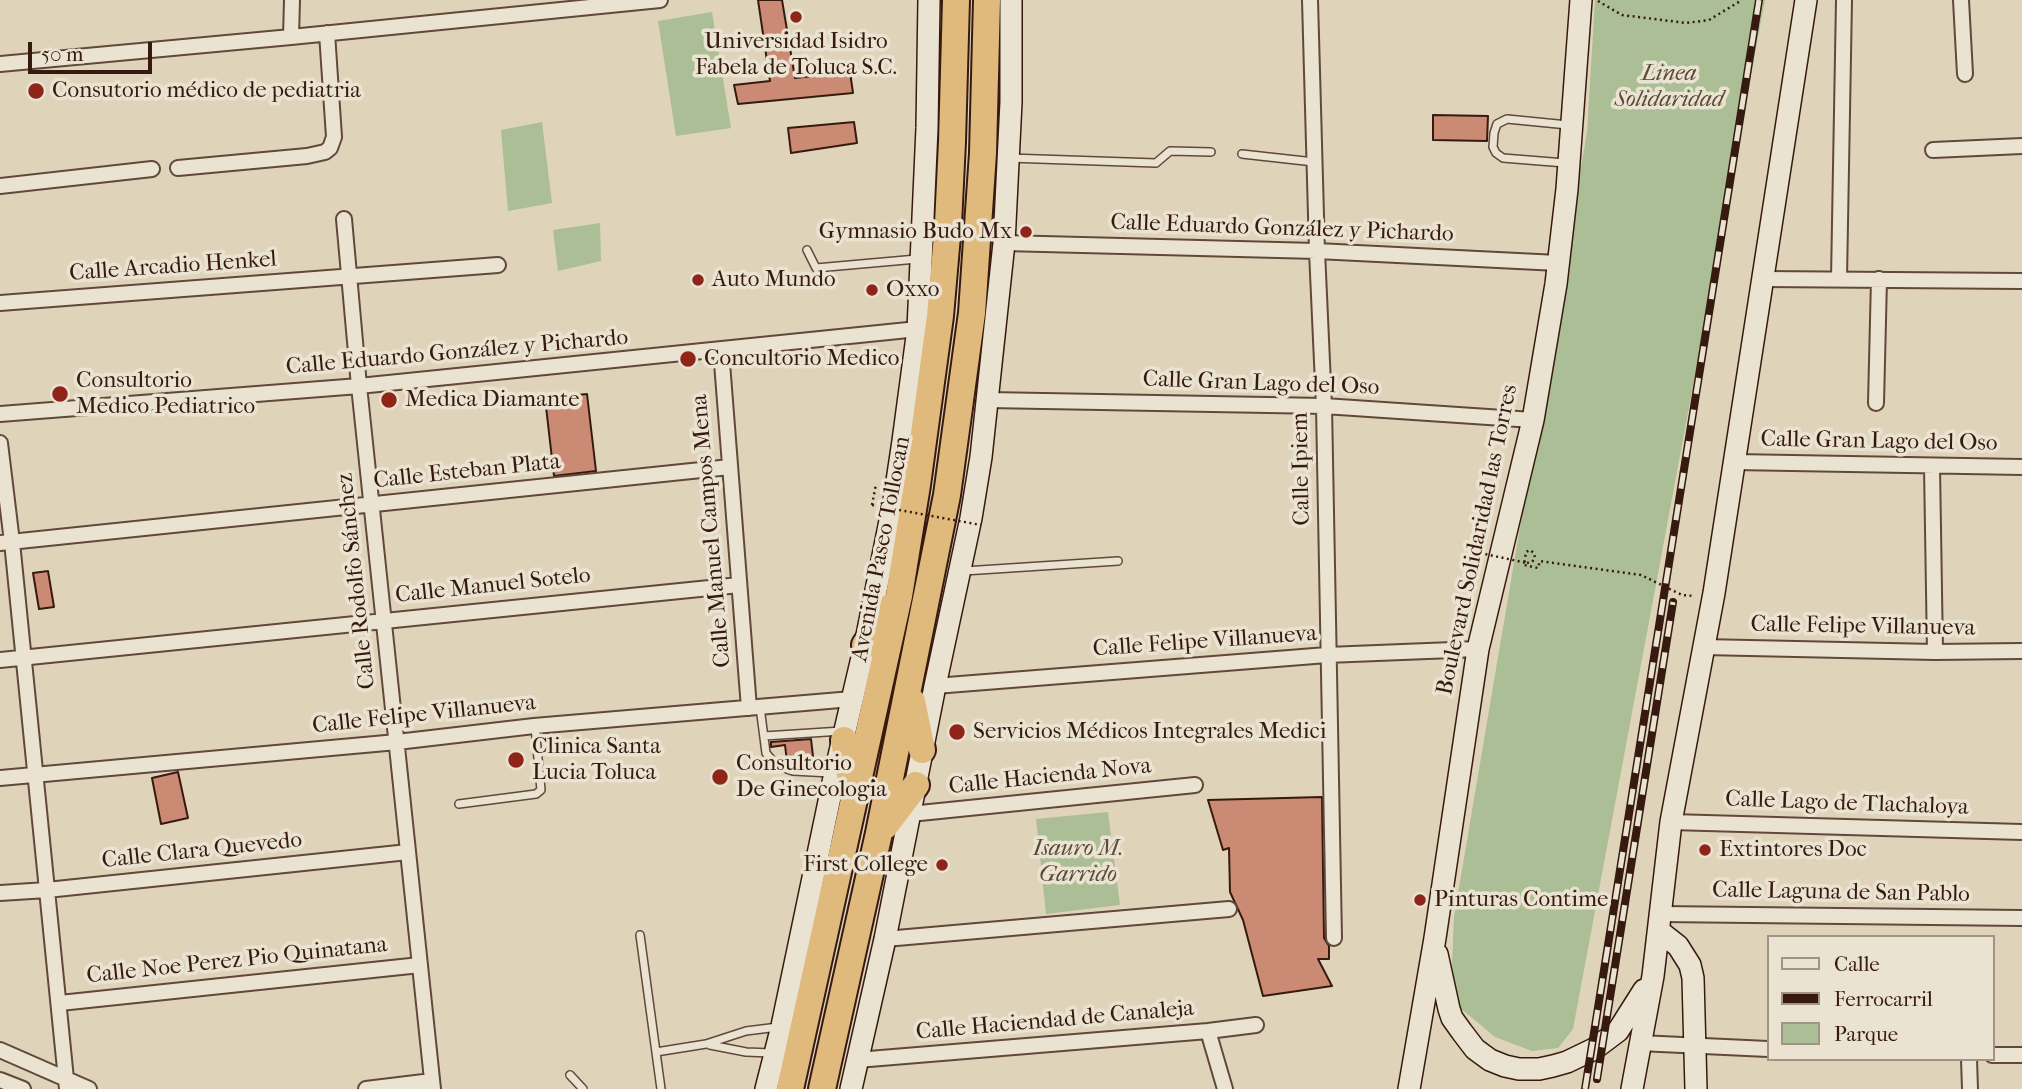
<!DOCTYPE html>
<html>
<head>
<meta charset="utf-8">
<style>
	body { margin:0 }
	#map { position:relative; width:2022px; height:1089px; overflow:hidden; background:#dfd4ba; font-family:"IM FELL French Canon",serif }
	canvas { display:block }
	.legend { position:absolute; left:1767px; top:935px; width:228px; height:126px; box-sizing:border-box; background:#eae3d2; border:2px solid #a29384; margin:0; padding:9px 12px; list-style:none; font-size:21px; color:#371a0f }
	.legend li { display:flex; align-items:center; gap:14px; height:35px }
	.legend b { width:35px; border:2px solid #a29384 }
	.scale { position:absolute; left:28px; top:42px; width:124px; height:32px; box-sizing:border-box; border:4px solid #371a0f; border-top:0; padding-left:9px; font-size:21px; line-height:24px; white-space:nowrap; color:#371a0f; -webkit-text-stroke:5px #eae3d2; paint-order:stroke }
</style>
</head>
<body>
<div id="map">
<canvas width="2022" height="1089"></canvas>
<ul class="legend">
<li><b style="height:9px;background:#eae3d2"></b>Calle</li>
<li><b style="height:9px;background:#371a0f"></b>Ferrocarril</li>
<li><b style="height:19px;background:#abbe95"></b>Parque</li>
</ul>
<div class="scale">50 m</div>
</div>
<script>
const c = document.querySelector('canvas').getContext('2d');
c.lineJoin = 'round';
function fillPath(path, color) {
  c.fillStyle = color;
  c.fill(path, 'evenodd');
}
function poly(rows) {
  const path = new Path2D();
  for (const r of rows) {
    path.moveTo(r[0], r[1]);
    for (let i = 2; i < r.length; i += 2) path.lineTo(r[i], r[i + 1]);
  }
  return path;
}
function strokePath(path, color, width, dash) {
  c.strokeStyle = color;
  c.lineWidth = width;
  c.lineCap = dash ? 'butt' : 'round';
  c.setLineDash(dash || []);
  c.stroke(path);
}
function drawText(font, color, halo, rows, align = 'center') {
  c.font = font + ' "IM FELL French Canon",serif';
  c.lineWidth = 7;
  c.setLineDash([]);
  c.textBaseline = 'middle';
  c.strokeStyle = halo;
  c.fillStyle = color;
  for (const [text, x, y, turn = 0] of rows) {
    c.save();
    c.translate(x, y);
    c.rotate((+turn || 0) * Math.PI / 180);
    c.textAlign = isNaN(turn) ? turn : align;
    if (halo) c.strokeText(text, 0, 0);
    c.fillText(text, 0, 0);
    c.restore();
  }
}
fillPath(poly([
	[1595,0,1765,0,1573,1029,1558,1048,1532,1051,1495,1037,1459,1007,1452,965,1454,917,1587,132],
	[712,12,731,128,676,136,658,21],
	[542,122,552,203,508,211,501,130],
	[600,223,601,261,558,271,553,230],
	[1108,812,1120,905,1046,914,1036,819]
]), '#abbe95');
const building = poly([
	[758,0,782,0,795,78,850,72,853,93,738,104,734,85,770,81,758,0],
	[1433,115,1488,116,1487,141,1433,140,1433,115],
	[854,122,857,143,791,153,788,128,854,122],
	[587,394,596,471,554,476,545,398,587,394],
	[48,571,54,607,39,609,33,573,48,571],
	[811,739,814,765,794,765,787,762,785,745,771,747,771,742,811,739],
	[178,772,188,818,161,824,152,778,178,772],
	[1322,797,1324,938,1329,946,1329,959,1318,959,1332,986,1263,996,1243,920,1230,892,1229,848,1223,850,1208,800,1322,797]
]);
fillPath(building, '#cb8a74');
strokePath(building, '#371a0f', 2);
const lane = poly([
	[1242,154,1314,162],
	[1009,158,1156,163,1170,151,1211,152],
	[1565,163,1503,158,1496,153,1493,147,1494,133,1497,124,1507,119,1568,125],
	[807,250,816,268,917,259],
	[964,571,1118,561],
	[760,707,766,753,776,765,793,771,831,773],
	[764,736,842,731],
	[459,804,536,794,541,790,535,727],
	[640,935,661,1089],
	[710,1045,746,1052,771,1053],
	[656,1052,706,1044,746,1031,778,1027],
	[570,1075,583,1089]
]);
const street = poly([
	[1310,0,1317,251,1324,406,1334,938],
	[1961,0,1965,74],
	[291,37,292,0],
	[0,64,291,37,660,0],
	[1933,150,2022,146],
	[178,168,307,156,325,152,330,148,334,137,327,33],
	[0,186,152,169],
	[344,219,359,386,433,1089],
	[1004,243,1317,251,1558,263],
	[1762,279,2022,281],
	[1839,279,1844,0],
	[0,303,498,265],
	[721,350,749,708],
	[988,400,1324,406,1533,420],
	[1876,403,1879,279],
	[0,414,359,386,918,329],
	[0,443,12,542,67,1089],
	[1734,462,2022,467],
	[1932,467,1935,652],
	[0,543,730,467],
	[1703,647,1935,652,2022,651],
	[0,660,739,585],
	[935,686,1327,655,1478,649],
	[0,778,397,742,534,726,852,699],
	[910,814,1195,785],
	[1671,822,2022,832],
	[0,893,47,890,408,852],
	[1660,914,2022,918],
	[885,939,1229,909],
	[60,1003,420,965],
	[1208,1031,1225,1089],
	[1639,1043,1768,1049],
	[0,1050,89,1089],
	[1992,1055,2022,1055],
	[1969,1059,1970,1089],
	[857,1060,1208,1031,1256,1025],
	[0,1080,23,1089],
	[366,1089,432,1081]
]);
const secondary = poly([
	[1659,931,1678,946,1690,965,1693,978,1696,1089],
	[1437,954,1449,1009,1452,1018,1462,1032,1475,1049,1490,1060,1505,1066,1519,1069,1539,1069,1553,1066,1567,1062,1594,1049,1618,1031,1644,990],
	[766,1089,782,1026,835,773,865,645,894,501,903,441,918,329,927,128,929,0],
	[851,1089,885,939,935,686,971,518,981,457,1004,243,1011,102,1011,0],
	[1409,1089,1435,938,1478,649,1533,420,1556,284,1567,189,1581,0],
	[1632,1089,1653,976,1671,822,1714,593,1806,0]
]);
const highway = poly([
	[865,645,892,606],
	[912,701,922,750],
	[844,740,852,787],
	[885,826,916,785],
	[790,1089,899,596,917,485,940,316,948,224,952,142,956,0],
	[822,1089,879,833,947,495,972,313,983,153,987,0]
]);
strokePath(lane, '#61483a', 10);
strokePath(street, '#61483a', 18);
strokePath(secondary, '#371a0f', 24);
strokePath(highway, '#371a0f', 30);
strokePath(poly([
	[1598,1,1622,15,1686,23,1709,20,1742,0],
	[872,505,876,484],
	[1527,563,1532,562,1535,558,1534,553,1530,550,1526,552,1524,565,1538,568,1540,561,1641,575,1682,595,1694,596]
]), '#371a0f', 2.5, [2, 3.5]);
strokePath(lane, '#eae3d2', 7);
strokePath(street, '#eae3d2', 14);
strokePath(secondary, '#eae3d2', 21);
strokePath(highway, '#e0ba7d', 26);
const rail = poly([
	[1597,1079,1673,602],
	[1585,1089,1759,0]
]);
strokePath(rail, '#371a0f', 8);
strokePath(rail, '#eae3d2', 5, [16]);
strokePath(poly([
	[872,505,981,525],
	[1480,553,1527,563]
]), '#371a0f', 2.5, [2, 3.5]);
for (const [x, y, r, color] of [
	[796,17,7,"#8f2418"],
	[36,91,9,"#8f2418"],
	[1026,232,7,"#8f2418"],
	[698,280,7,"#8f2418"],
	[872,290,7,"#8f2418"],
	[688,359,9,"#8f2418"],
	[60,394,9,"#8f2418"],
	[389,400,9,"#8f2418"],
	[957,732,9,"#8f2418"],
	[516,760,9,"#8f2418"],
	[720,777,9,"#8f2418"],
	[1705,850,7,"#8f2418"],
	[942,865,7,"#8f2418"],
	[1420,900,7,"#8f2418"]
]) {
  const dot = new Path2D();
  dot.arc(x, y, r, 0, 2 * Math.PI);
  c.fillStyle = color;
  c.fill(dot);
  strokePath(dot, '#eae3d2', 2.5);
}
drawText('23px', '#371a0f', '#eae3d2', [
	["Universidad Isidro",796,42,"center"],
	["Fabela de Toluca S.C.",796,68,"center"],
	["Consutorio médico de pediatria",52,91],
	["Gymnasio Budo Mx",1012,232,"right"],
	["Auto Mundo",712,280],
	["Oxxo",886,290],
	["Concultorio Medico",704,359],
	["Consultorio",76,381],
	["Medico Pediatrico",76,407],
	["Medica Diamante",405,400],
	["Servicios Médicos Integrales Medici",973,732],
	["Clinica Santa",532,747],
	["Lucia Toluca",532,773],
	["Consultorio",736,764],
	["De Ginecologia",736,790],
	["Extintores Doc",1719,850],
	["First College",928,865,"right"],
	["Pinturas Contime",1434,900]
], 'left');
drawText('italic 23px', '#5a4b37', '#eae3d2', [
	["Linea",1669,74],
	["Solidaridad",1669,100],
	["Isauro M.",1078,849],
	["Garrido",1078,875]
]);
drawText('23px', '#371a0f', '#eae3d2', [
	["Calle Eduardo González y Pichardo",1282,229,2],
	["Calle Arcadio Henkel",173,267,-4],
	["Calle Eduardo González y Pichardo",457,353,-5],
	["Calle Gran Lago del Oso",1261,384,2],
	["Calle Gran Lago del Oso",1879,442,1],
	["Calle Ipiem",1302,469,-91],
	["Calle Esteban Plata",467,472,-6],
	["Calle Manuel Campos Mena",712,531,-95],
	["Boulevard Solidaridad las Torres",1478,540,-78],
	["Avenida Paseo Tollocan",882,549,-79],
	["Calle Rodolfo Sánchez",357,581,-96],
	["Calle Manuel Sotelo",493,586,-6],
	["Calle Felipe Villanueva",1863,627,1],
	["Calle Felipe Villanueva",1205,642,-4],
	["Calle Felipe Villanueva",424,715,-6],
	["Calle Hacienda Nova",1050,777,-6],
	["Calle Lago de Tlachaloya",1847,804,2],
	["Calle Clara Quevedo",202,851,-6],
	["Calle Laguna de San Pablo",1841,893,1],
	["Calle Noe Perez Pio Quinatana",237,961,-6],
	["Calle Haciendad de Canaleja",1055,1021,-5]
]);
</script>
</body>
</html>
